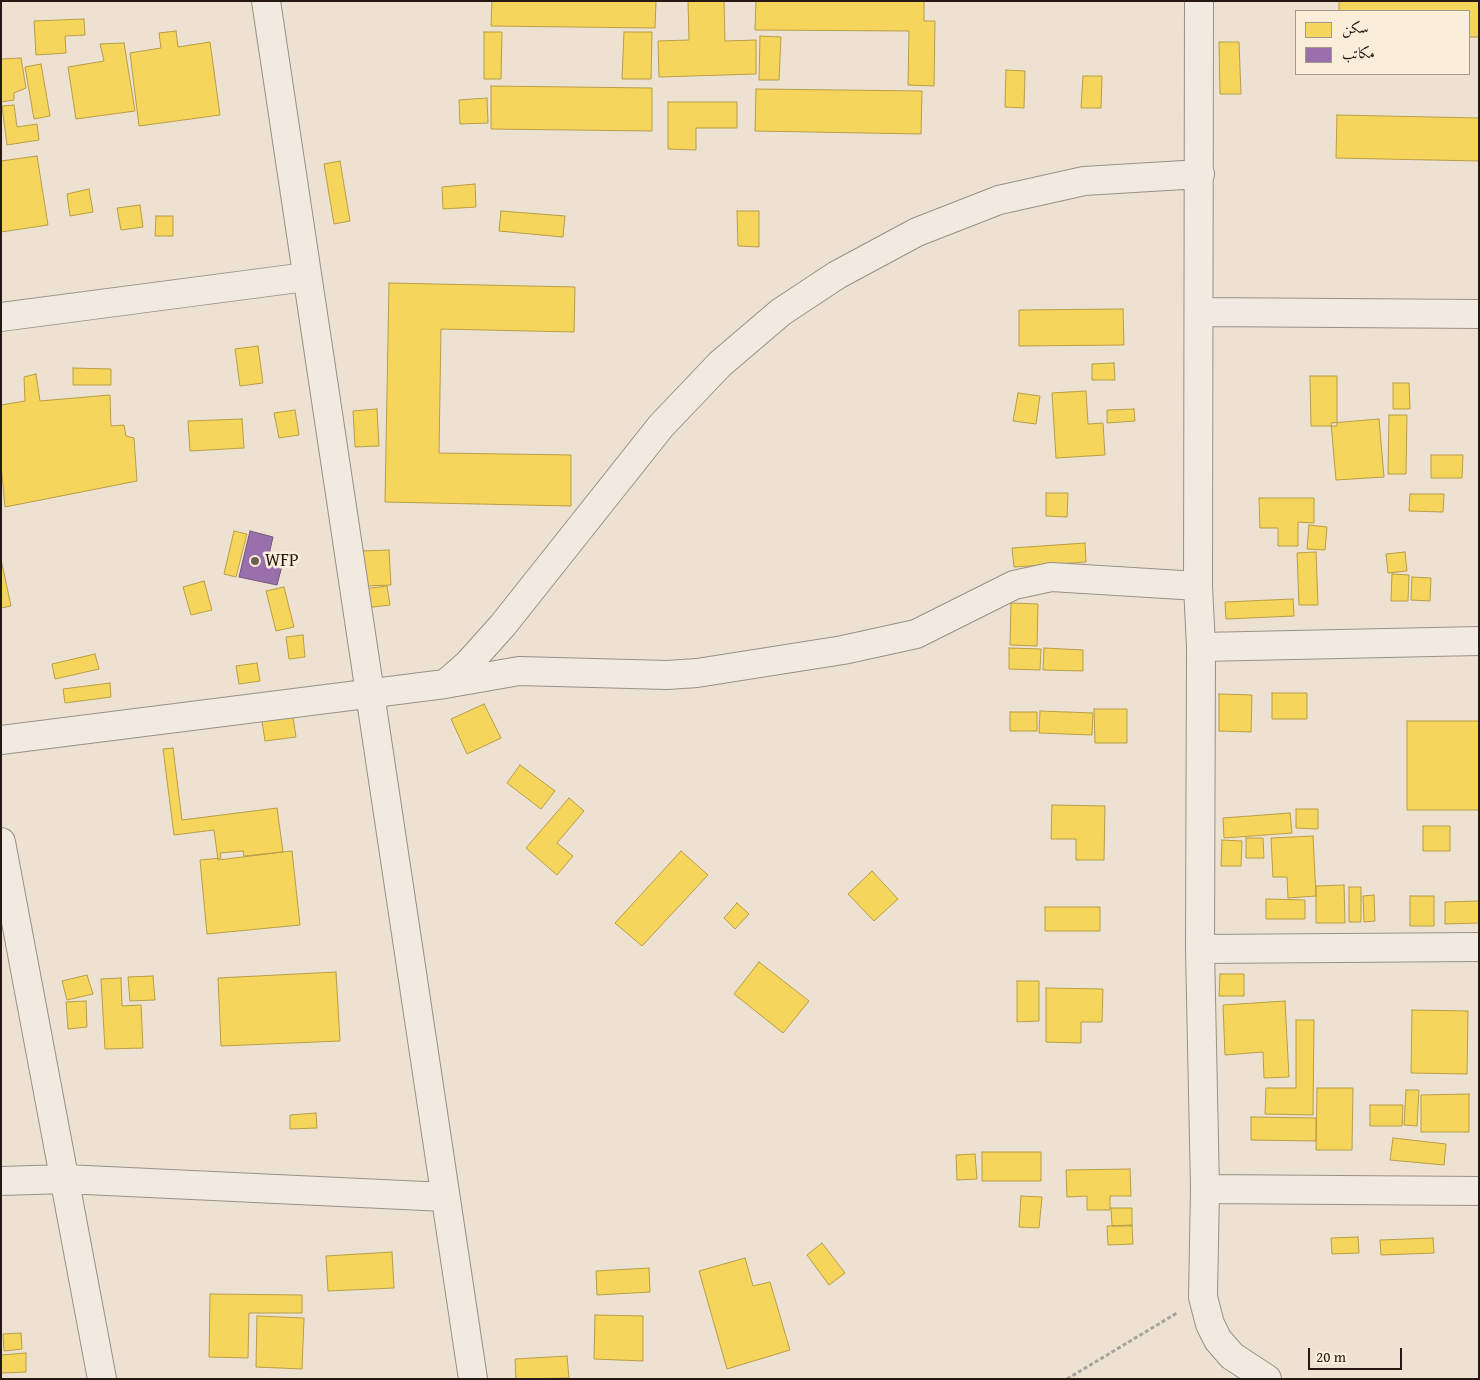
<!DOCTYPE html>
<html>
<head>
<meta charset="utf-8">
<style>
	body { margin:0 }
	#map { position:relative; width:1480px; height:1380px; overflow:hidden; background:#ede2d1; font-family:"Gentium Book Plus",Amiri,serif }
	canvas { display:block }
	.frame { position:absolute; inset:0; border:2px solid #261913; pointer-events:none }
	.legend { position:absolute; left:1295px; top:10px; width:175px; height:65px; box-sizing:border-box; background:#faeeda; border:1px solid #a5998a; margin:0; padding:6px 9px; list-style:none; font-size:15px; color:#261913 }
	.legend li { display:flex; align-items:center; gap:10px; height:25px }
	.legend b { width:25px; border:1px solid #a5998a }
	.scale { position:absolute; left:1308px; top:1348px; width:94px; height:22px; box-sizing:border-box; border:2px solid #261913; border-top:0; padding-left:6px; font-size:15px; line-height:18px; white-space:nowrap; color:#261913; -webkit-text-stroke:4px #faeeda; paint-order:stroke }
</style>
</head>
<body>
<div id="map">
<canvas width="1480" height="1380"></canvas>
<div class="frame"></div>
<ul class="legend">
<li><b style="height:14px;background:#f6d55c"></b>سكن</li>
<li><b style="height:14px;background:#9970ab"></b>مكاتب</li>
</ul>
<div class="scale">20 m</div>
</div>
<script>
const c = document.querySelector('canvas').getContext('2d');
c.lineJoin = 'round';
function fillPath(path, color) {
  c.fillStyle = color;
  c.fill(path, 'evenodd');
}
function poly(rows) {
  const path = new Path2D();
  for (const r of rows) {
    path.moveTo(r[0], r[1]);
    for (let i = 2; i < r.length; i += 2) path.lineTo(r[i], r[i + 1]);
  }
  return path;
}
function strokePath(path, color, width, dash) {
  c.strokeStyle = color;
  c.lineWidth = width;
  c.lineCap = dash ? 'butt' : 'round';
  c.setLineDash(dash || []);
  c.stroke(path);
}
function drawText(font, color, halo, rows, align = 'center') {
  c.font = font + ' "Gentium Book Plus",serif';
  c.lineWidth = 5;
  c.setLineDash([]);
  c.textBaseline = 'middle';
  c.strokeStyle = halo;
  c.fillStyle = color;
  for (const [text, x, y, turn = 0] of rows) {
    c.save();
    c.translate(x, y);
    c.rotate((+turn || 0) * Math.PI / 180);
    c.textAlign = isNaN(turn) ? turn : align;
    if (halo) c.strokeText(text, 0, 0);
    c.fillText(text, 0, 0);
    c.restore();
  }
}
const homes = poly([
	[492,1,656,1,655,28,491,26,492,1],
	[688,1,724,1,725,41,756,40,756,74,659,77,658,41,689,40,688,1],
	[756,1,924,1,924,21,935,21,934,86,908,85,909,31,755,30,756,1],
	[1339,1,1479,1,1479,37,1469,37,1469,11,1339,11,1339,1],
	[84,19,85,35,65,36,66,53,36,55,34,21,84,19],
	[176,31,178,47,210,42,220,115,139,126,130,53,161,48,159,33,176,31],
	[484,32,502,32,501,79,484,79,484,32],
	[624,32,652,32,651,79,622,79,624,32],
	[760,36,781,37,779,80,759,80,760,36],
	[1219,42,1239,42,1241,94,1220,94,1219,42],
	[124,43,135,111,76,119,68,67,104,61,100,44,124,43],
	[21,58,26,88,14,93,14,100,1,102,1,59,21,58],
	[41,64,50,116,34,119,25,67,41,64],
	[1006,70,1025,71,1024,108,1005,107,1006,70],
	[1083,76,1102,76,1101,108,1081,108,1083,76],
	[491,86,652,88,652,131,491,129,491,86],
	[756,89,922,91,921,134,755,131,756,89],
	[487,98,488,123,460,124,459,100,487,98],
	[668,102,737,102,737,128,696,128,696,150,668,149,668,102],
	[14,105,17,127,37,124,39,140,7,145,2,106,14,105],
	[1337,115,1479,118,1479,161,1336,158,1337,115],
	[37,156,48,225,1,232,1,161,37,156],
	[340,161,350,221,334,224,324,164,340,161],
	[475,184,476,207,443,209,442,187,475,184],
	[89,189,93,212,70,216,67,194,89,189],
	[140,205,143,227,121,230,117,208,140,205],
	[501,211,565,216,563,237,499,231,501,211],
	[737,211,759,211,759,247,738,246,737,211],
	[156,216,173,216,173,236,155,236,156,216],
	[389,283,575,287,574,332,441,329,439,453,571,455,571,506,385,502,389,283],
	[1123,309,1124,345,1019,346,1019,310,1123,309],
	[258,346,263,383,240,386,235,349,258,346],
	[1114,363,1115,380,1092,380,1092,364,1114,363],
	[73,368,111,369,111,385,73,385,73,368],
	[36,374,40,401,110,395,111,426,124,425,126,436,134,438,137,481,5,507,1,465,1,405,25,401,24,377,36,374],
	[1310,376,1337,376,1337,426,1311,426,1310,376],
	[1393,383,1409,383,1410,409,1393,409,1393,383],
	[1086,391,1088,424,1103,423,1105,455,1056,458,1052,393,1086,391],
	[1018,393,1040,396,1036,424,1013,421,1018,393],
	[377,409,379,446,355,447,353,411,377,409],
	[1134,409,1135,421,1107,423,1107,410,1134,409],
	[295,410,299,435,279,438,274,413,295,410],
	[1389,415,1407,415,1406,474,1388,474,1389,415],
	[242,419,244,448,190,451,188,421,242,419],
	[1379,419,1384,477,1336,480,1331,423,1379,419],
	[1431,455,1463,455,1462,478,1431,478,1431,455],
	[1046,493,1068,493,1067,517,1046,516,1046,493],
	[1410,494,1444,494,1443,512,1409,511,1410,494],
	[1259,498,1314,498,1314,523,1298,522,1298,546,1278,546,1278,528,1260,528,1259,498],
	[1309,525,1327,527,1325,550,1307,549,1309,525],
	[234,531,247,534,236,577,224,574,234,531],
	[1085,543,1086,562,1014,567,1012,548,1085,543],
	[389,550,391,585,362,586,361,551,389,550],
	[1316,552,1318,605,1299,605,1297,553,1316,552],
	[1405,552,1407,571,1388,573,1386,554,1405,552],
	[1,559,11,606,1,608,1,559],
	[1392,574,1409,575,1408,601,1391,601,1392,574],
	[1412,577,1431,578,1430,601,1411,600,1412,577],
	[204,581,212,610,191,615,183,587,204,581],
	[387,586,390,605,365,608,362,589,387,586],
	[284,587,294,627,276,631,266,591,284,587],
	[1293,599,1294,616,1226,619,1225,602,1293,599],
	[1011,603,1038,604,1037,646,1010,645,1011,603],
	[303,635,305,657,289,659,286,637,303,635],
	[1009,648,1041,649,1040,670,1009,669,1009,648],
	[1044,648,1083,650,1083,671,1043,670,1044,648],
	[95,654,99,669,55,679,52,664,95,654],
	[257,663,260,681,239,684,236,666,257,663],
	[110,683,111,697,65,703,63,689,110,683],
	[1272,693,1307,693,1307,719,1272,719,1272,693],
	[1219,694,1252,695,1251,732,1219,731,1219,694],
	[484,704,501,738,467,754,451,719,484,704],
	[1094,709,1127,709,1127,743,1095,743,1094,709],
	[292,711,296,737,265,741,261,715,292,711],
	[1040,711,1093,713,1092,735,1039,733,1040,711],
	[1010,712,1037,712,1037,731,1010,731,1010,712],
	[1407,721,1479,721,1479,810,1407,810,1407,721],
	[173,748,182,820,277,808,283,852,218,860,214,830,174,835,163,749,173,748],
	[520,765,555,791,541,809,507,783,520,765],
	[569,798,584,811,557,843,573,856,557,875,526,848,569,798],
	[1052,805,1105,806,1104,860,1076,860,1076,839,1051,839,1052,805],
	[1296,809,1318,809,1318,829,1296,828,1296,809],
	[1290,813,1292,833,1224,838,1223,818,1290,813],
	[1423,826,1450,826,1450,851,1423,851,1423,826],
	[1313,836,1316,896,1288,898,1287,877,1273,877,1271,838,1313,836],
	[1246,838,1263,838,1264,858,1246,858,1246,838],
	[1222,840,1242,841,1241,866,1221,866,1222,840],
	[243,851,244,856,292,851,300,925,207,934,200,860,221,858,220,853,243,851],
	[681,851,708,875,642,946,615,923,681,851],
	[872,871,898,899,874,921,848,894,872,871],
	[1344,885,1345,923,1316,923,1316,886,1344,885],
	[1349,887,1361,887,1361,922,1349,922,1349,887],
	[1374,895,1375,921,1364,922,1363,896,1374,895],
	[1410,896,1434,896,1434,926,1410,926,1410,896],
	[1266,899,1305,900,1305,919,1266,919,1266,899],
	[1479,901,1479,923,1445,924,1445,902,1479,901],
	[737,903,749,914,735,929,724,918,737,903],
	[1045,907,1100,907,1100,931,1045,931,1045,907],
	[759,962,809,1001,783,1033,734,994,759,962],
	[336,972,340,1041,221,1046,218,978,336,972],
	[1220,974,1244,974,1244,996,1219,996,1220,974],
	[87,975,93,994,67,1000,62,981,87,975],
	[153,976,155,1000,130,1001,128,977,153,976],
	[121,978,122,1006,141,1005,143,1048,105,1049,101,979,121,978],
	[1017,981,1039,981,1039,1021,1017,1022,1017,981],
	[1046,988,1103,989,1102,1022,1081,1022,1081,1043,1046,1042,1046,988],
	[86,1001,87,1027,68,1029,66,1002,86,1001],
	[1285,1001,1289,1077,1264,1078,1263,1052,1225,1055,1223,1005,1285,1001],
	[1412,1010,1468,1011,1467,1074,1411,1073,1412,1010],
	[1296,1020,1314,1020,1313,1115,1265,1114,1266,1088,1296,1088,1296,1020],
	[1317,1088,1353,1088,1352,1150,1316,1150,1317,1088],
	[1406,1090,1419,1090,1417,1126,1404,1125,1406,1090],
	[1469,1094,1469,1132,1421,1132,1421,1095,1469,1094],
	[1370,1105,1403,1105,1402,1126,1370,1126,1370,1105],
	[316,1113,317,1128,290,1129,290,1115,316,1113],
	[1251,1117,1316,1118,1316,1141,1251,1140,1251,1117],
	[1393,1138,1446,1144,1444,1165,1390,1160,1393,1138],
	[982,1152,1041,1152,1041,1181,982,1181,982,1152],
	[975,1154,977,1179,957,1180,956,1155,975,1154],
	[1130,1169,1131,1196,1110,1196,1110,1210,1087,1210,1087,1196,1067,1197,1066,1170,1130,1169],
	[1021,1196,1042,1197,1039,1228,1019,1227,1021,1196],
	[1111,1208,1132,1208,1132,1226,1112,1226,1111,1208],
	[1132,1225,1133,1244,1108,1245,1107,1226,1132,1225],
	[1358,1237,1359,1253,1332,1254,1331,1238,1358,1237],
	[1433,1238,1434,1253,1381,1255,1380,1240,1433,1238],
	[822,1243,845,1273,829,1285,807,1255,822,1243],
	[392,1252,394,1288,328,1291,326,1256,392,1252],
	[745,1258,753,1286,770,1282,790,1350,727,1369,699,1271,745,1258],
	[649,1268,650,1292,597,1295,596,1271,649,1268],
	[210,1294,302,1295,302,1313,249,1313,248,1358,209,1357,210,1294],
	[595,1315,643,1316,643,1361,594,1359,595,1315],
	[257,1316,304,1318,302,1369,256,1367,257,1316],
	[21,1333,22,1349,4,1351,3,1334,21,1333],
	[26,1353,26,1372,1,1373,1,1355,26,1353],
	[567,1356,569,1378,516,1379,515,1359,567,1356]
]);
fillPath(homes, '#f6d55c');
strokePath(homes, '#b89d46', 1);
const offices = poly([
	[250,531,273,537,268,559,283,562,277,585,239,577,250,531]
]);
fillPath(offices, '#9970ab');
strokePath(offices, '#76567d', 1);
const minor = poly([
	[266,1,473,1379],
	[1199,1,1198,586,1201,647,1200,949,1205,1189,1203,1297,1210,1324,1218,1340,1232,1356,1267,1379],
	[1200,312,1479,314],
	[1,317,306,277],
	[1201,647,1479,641],
	[445,684,468,664,503,625,661,426,720,364,781,312,837,275,917,232,999,200,1084,181,1200,174],
	[1,740,445,684,519,671,667,675,697,673,843,650,916,634,1014,585,1051,577,1198,586],
	[1,842,102,1379],
	[1200,949,1479,947],
	[1,1181,65,1179,445,1197],
	[1205,1189,1479,1191]
]);
strokePath(minor, '#989086', 30);
strokePath(poly([
	[1067,1379,1177,1313]
]), '#a8a39c', 3, [4, 2.5]);
strokePath(minor, '#f0eae1', 28);
for (const [x, y, r, color] of [
	[255,561,5,"#6c5f56"]
]) {
  const dot = new Path2D();
  dot.arc(x, y, r, 0, 2 * Math.PI);
  c.fillStyle = color;
  c.fill(dot);
  strokePath(dot, '#faeeda', 2);
}
drawText('18px', '#261913', '#faeeda', [
	["WFP",265,561]
], 'left');
</script>
</body>
</html>
